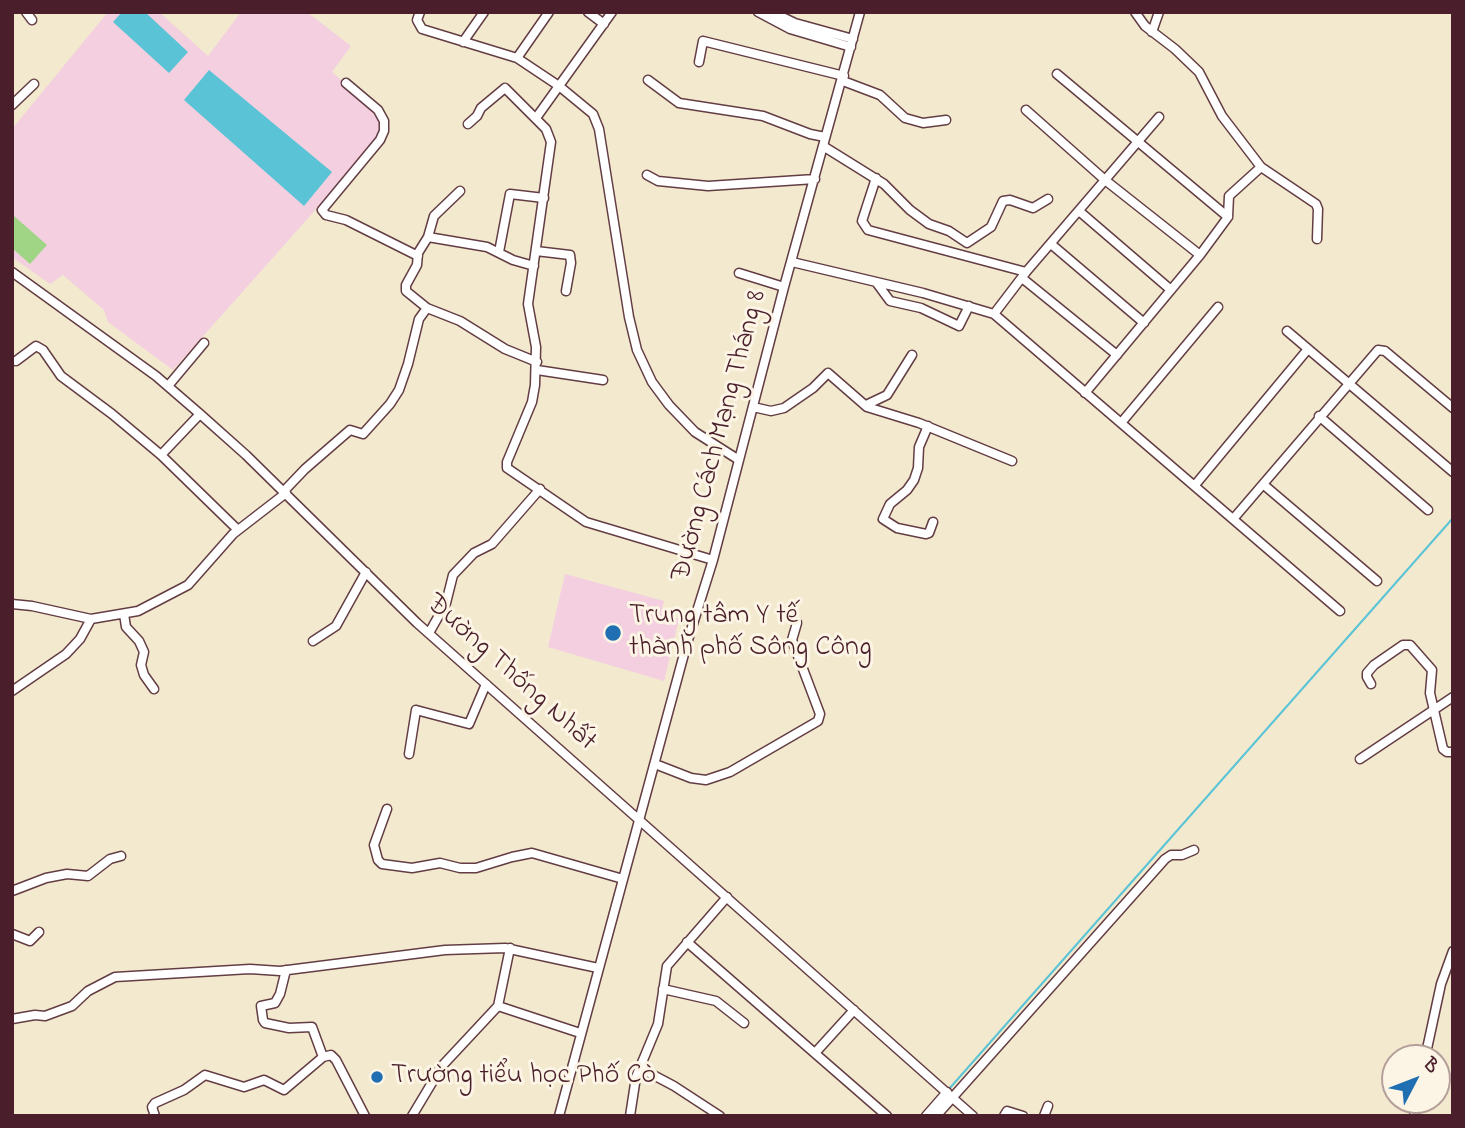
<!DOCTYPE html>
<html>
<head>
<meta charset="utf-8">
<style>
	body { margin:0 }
	#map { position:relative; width:1465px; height:1128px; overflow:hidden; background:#f2e9ce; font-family:"Indie Flower",sans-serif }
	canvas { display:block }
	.frame { position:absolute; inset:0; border:14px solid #4a1f2b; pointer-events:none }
	.north { position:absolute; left:1381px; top:1044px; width:70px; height:70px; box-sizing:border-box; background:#fcf5e5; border:2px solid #b59f9b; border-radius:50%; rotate:48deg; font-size:19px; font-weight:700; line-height:28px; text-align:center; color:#4a1f2b }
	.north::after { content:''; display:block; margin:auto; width:24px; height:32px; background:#1f6fb2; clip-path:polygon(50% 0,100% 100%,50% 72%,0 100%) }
</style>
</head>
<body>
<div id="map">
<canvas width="1465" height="1128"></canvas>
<div class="frame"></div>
<div class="north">B</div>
</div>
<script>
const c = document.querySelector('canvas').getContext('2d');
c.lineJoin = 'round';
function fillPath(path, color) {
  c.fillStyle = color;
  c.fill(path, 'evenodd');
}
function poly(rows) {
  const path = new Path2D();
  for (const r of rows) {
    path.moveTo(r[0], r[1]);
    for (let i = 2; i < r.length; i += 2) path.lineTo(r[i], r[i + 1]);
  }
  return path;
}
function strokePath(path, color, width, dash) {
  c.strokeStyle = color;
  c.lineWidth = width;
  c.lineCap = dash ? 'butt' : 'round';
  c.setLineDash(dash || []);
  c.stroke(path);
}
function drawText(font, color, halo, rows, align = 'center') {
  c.font = font + ' "Indie Flower",sans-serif';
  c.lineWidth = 6;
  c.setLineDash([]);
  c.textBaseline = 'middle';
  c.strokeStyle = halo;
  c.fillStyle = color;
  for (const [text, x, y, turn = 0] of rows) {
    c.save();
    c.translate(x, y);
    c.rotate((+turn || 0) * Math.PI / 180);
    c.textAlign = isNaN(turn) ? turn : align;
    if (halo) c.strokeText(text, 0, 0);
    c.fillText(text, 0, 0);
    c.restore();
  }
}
fillPath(poly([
	[108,12,159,12,208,56,241,12,307,12,351,46,332,72,376,111,382,126,379,136,310,216,173,370,108,322,104,310,63,275,50,284,12,257,12,129],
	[565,574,664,601,661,613,679,619,664,681,548,647]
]), '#f3cfe0');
fillPath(poly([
	[14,216,47,245,30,264,12,248]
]), '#a0d586');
fillPath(poly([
	[122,12,145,12,188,52,169,73,113,22],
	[209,70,332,172,304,206,184,100]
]), '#5ac4d6');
strokePath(poly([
	[949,1089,1453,518]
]), '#5ac4d6', 2);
const minor = poly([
	[26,12,32,20],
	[420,12,417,20,422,29,517,58,559,86,593,114,599,129,629,317,637,350,652,382,669,405,695,432,739,460],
	[588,12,604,24],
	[758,12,790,29,851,47],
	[772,12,795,23,853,39],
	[1135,12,1145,26,1175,49,1199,72,1222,116,1261,167,1316,204,1318,209,1317,239],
	[1152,32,1159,12],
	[463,42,484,12],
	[517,58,549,12],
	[699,62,703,41,844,76],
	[1057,74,1228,217],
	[648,80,679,103,763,116,810,134,825,137],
	[843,81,880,95,905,118,923,123,946,120],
	[346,83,378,110,384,121,384,131,380,140,322,210,326,215,346,220,418,256],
	[12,105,34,84],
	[1026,110,1105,180,1200,255],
	[536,118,612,12],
	[468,124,477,116,481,108,505,88,546,129,551,142,528,304,536,347,535,385,532,402,507,462,507,468,586,522,713,560],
	[823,146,884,184,910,210,929,224,949,231,967,243,991,227,1003,201,1010,200,1033,208,1048,199],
	[647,175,658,181,708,186,815,179],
	[876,178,862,221,868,230,1026,272],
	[460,191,434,216,428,237,418,253,417,265,406,285,406,291,427,308,460,321,505,349,537,362],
	[1079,211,1171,290],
	[428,237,487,247,513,260,534,266],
	[1051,244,1144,323],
	[536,251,570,255,571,263,566,291],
	[499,252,510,194,544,198],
	[792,262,923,293,994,314,1340,611],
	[12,272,156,376,200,414,246,455,417,623,973,1116],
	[739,273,784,287],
	[1022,278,1117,355],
	[876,282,890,301,921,308,959,326,969,306],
	[994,314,1026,272,1159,117],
	[1287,331,1453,472],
	[16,361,36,346,43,350,61,376,112,414,161,455,238,530],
	[537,370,603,380],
	[168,386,204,343],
	[1085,393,1200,255,1228,217,1229,196,1261,167],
	[866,405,887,395,912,355],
	[753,407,771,411,784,408,813,388,828,373,867,407,919,423,1012,461],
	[1319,416,1428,510],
	[1121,423,1218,307],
	[928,426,919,447,918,468,914,480,907,490,890,504,883,519,897,528,926,534,929,533,933,522],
	[161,455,200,414],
	[1195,485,1308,349],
	[1264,485,1377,581],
	[284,491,305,469,350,430,363,434,390,404,399,390,408,364,419,319,427,308],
	[1234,518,1378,350,1385,351,1453,408],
	[12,604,32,606,91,619,138,611,188,585,233,534,286,493],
	[124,614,126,627,139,641,144,652,141,665,144,675,154,689],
	[429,633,446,603,453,575,474,553,492,544,540,489],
	[313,641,336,626,366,572],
	[1371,684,1367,677,1367,673,1374,665,1403,645,1410,645,1432,670,1430,693,1443,749,1447,752,1453,752],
	[12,691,66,654,80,639,91,619],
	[409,754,416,710,469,724,486,684],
	[1360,759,1453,697],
	[655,764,691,778,706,780,730,772,818,721,820,714,792,640,797,623],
	[387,809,374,845,378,860,382,864,412,868,440,863,460,868,476,868,512,857,532,853,623,879],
	[12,891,46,878,67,874,88,876,110,859,121,856],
	[12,934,30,941,39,932],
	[687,942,887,1116],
	[286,970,280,994,275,1003,261,1006,263,1020,265,1023,289,1028,312,1027,323,1057],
	[663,989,716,1001,744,1023],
	[498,1006,580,1033],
	[12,1019,35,1015,45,1016,72,1006,88,991,115,977,250,969,280,971,445,950,505,948,598,968],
	[815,1053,854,1010],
	[1425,1058,1441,984,1453,951],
	[640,1068,674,1086,720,1116],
	[155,1116,152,1107,155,1103,184,1090,205,1075,244,1087,264,1080,284,1090,323,1057,331,1055,336,1060,365,1116],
	[412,1116,442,1066,498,1006,510,948],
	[559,1116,687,643,713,560,784,287,860,12],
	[630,1116,636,1077,658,1024,667,966,727,897],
	[926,1116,947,1092],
	[936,1116,1165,859,1171,855,1182,855,1194,850],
	[1004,1116,1007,1111,1023,1116],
	[1044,1116,1048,1106],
	[1414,1116,1417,1100]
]);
strokePath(minor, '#633d43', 11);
strokePath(minor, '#fff', 8);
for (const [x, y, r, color] of [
	[613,633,9,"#1f6fb2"],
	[377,1077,7,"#1f6fb2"]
]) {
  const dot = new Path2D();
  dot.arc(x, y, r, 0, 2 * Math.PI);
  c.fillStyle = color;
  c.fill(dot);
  strokePath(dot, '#fcf5e5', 2.5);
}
drawText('28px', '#4a1f2b', '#fcf5e5', [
	["Đường Cách Mạng Tháng 8",721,436,-75],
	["Đường Thống Nhất",510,674,42]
]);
drawText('28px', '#4a1f2b', '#fcf5e5', [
	["Trung tâm Y tế",629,617],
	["thành phố Sông Công",629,649],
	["Trường tiểu học Phố Cò",391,1077]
], 'left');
</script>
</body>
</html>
